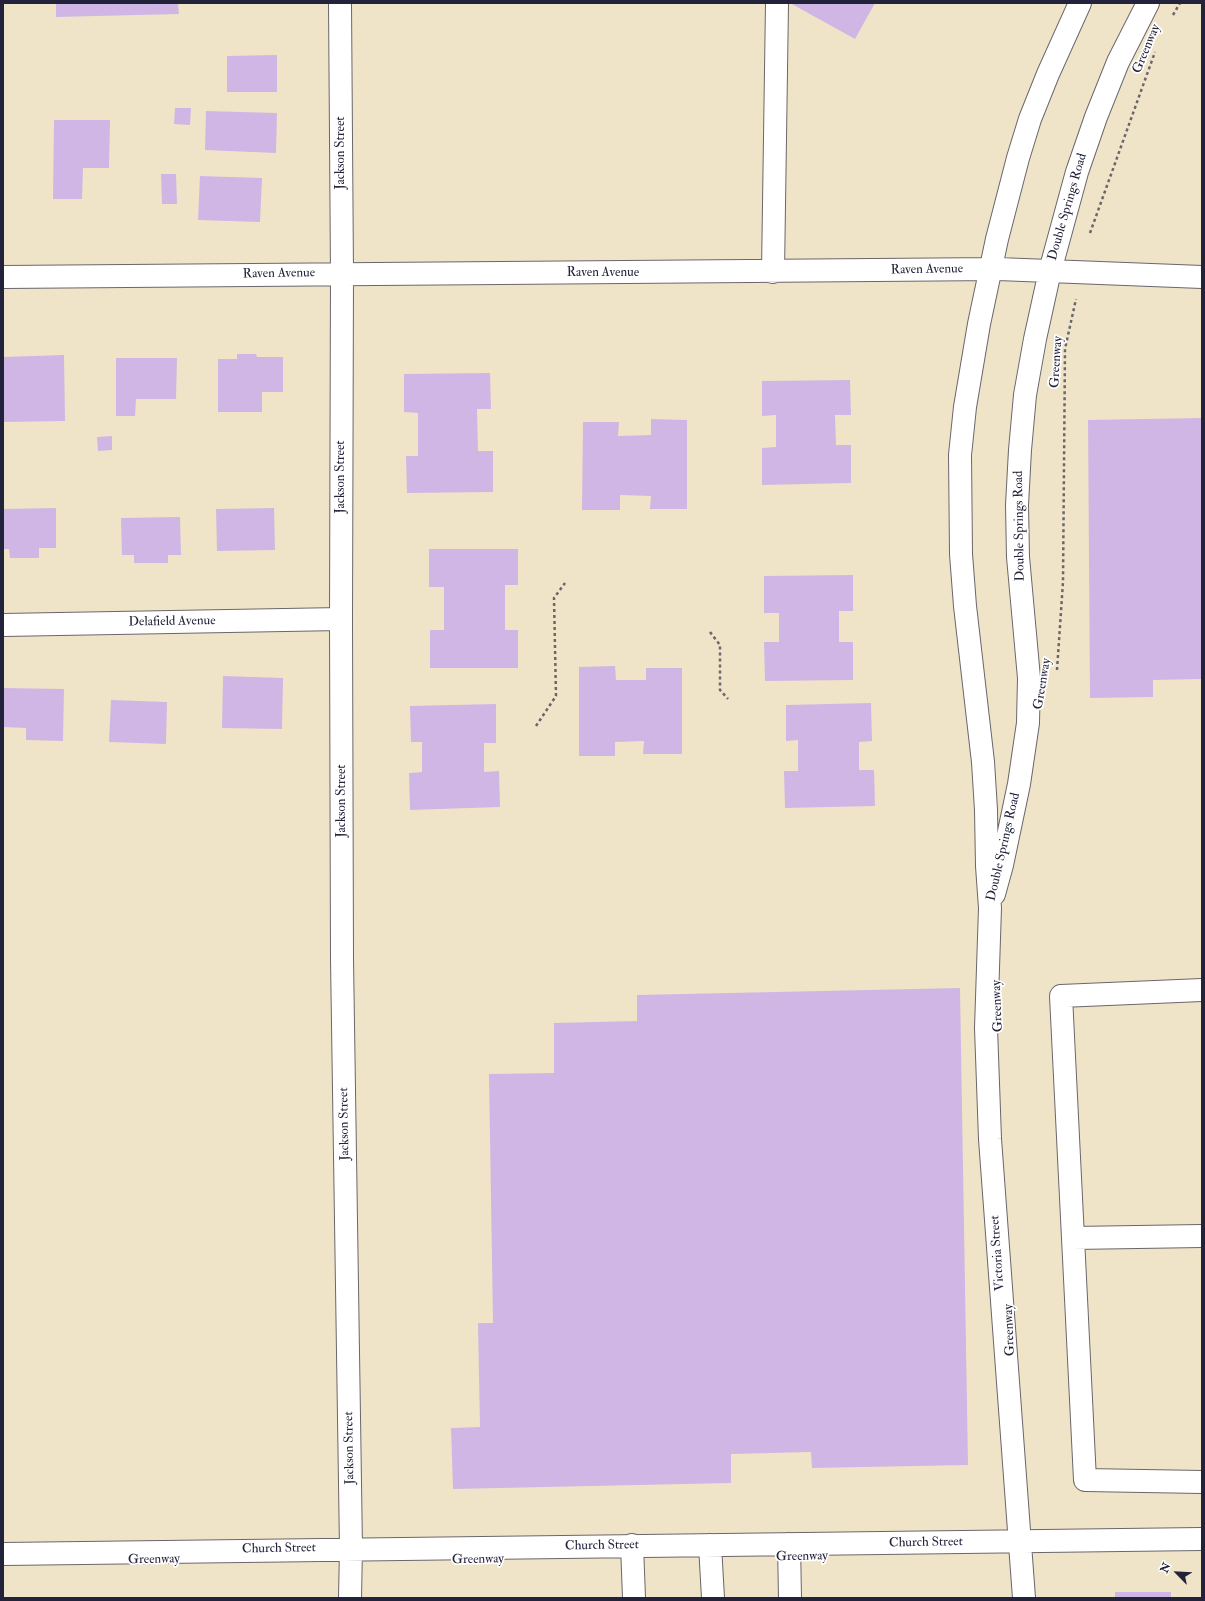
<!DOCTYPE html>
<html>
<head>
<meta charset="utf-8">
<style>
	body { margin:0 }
	#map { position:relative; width:1205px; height:1601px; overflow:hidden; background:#f0e4c8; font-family:"IM FELL Double Pica",serif }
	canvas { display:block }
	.frame { position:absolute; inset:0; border:4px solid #22223b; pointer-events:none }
	.north { position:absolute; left:1157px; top:1553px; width:40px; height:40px; -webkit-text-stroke:3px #fff; paint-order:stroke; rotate:294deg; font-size:11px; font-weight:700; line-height:16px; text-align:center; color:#22223b }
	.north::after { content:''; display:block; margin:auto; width:14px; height:18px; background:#22223b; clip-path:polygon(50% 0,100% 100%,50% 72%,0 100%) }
</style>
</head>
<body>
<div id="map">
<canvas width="1205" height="1601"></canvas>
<div class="frame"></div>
<div class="north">N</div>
</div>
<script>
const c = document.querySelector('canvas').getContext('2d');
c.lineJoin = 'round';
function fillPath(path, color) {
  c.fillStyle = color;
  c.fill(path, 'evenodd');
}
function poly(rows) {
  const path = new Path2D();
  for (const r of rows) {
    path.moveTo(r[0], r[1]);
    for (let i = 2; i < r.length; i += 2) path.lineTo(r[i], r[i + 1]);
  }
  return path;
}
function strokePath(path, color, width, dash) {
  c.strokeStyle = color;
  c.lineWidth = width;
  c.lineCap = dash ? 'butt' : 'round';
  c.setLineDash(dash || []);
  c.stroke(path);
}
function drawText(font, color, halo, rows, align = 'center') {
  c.font = font + ' "IM FELL Double Pica",serif';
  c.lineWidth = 3.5;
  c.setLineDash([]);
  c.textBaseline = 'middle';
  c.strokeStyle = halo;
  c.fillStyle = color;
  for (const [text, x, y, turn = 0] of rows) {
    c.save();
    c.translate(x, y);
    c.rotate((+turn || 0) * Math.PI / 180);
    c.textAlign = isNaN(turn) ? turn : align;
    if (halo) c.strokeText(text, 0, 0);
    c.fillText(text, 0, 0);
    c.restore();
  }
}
fillPath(poly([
	[56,3,178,3,179,14,56,17],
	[790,3,875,3,855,39],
	[277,55,277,92,227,92,227,56],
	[175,108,191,108,190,125,174,124],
	[206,111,277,113,276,153,205,150],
	[54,120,110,120,109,168,83,168,82,199,53,199],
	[161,174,176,174,177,204,162,204],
	[200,176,262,178,260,222,198,220],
	[237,354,256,354,257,357,283,357,283,392,262,392,262,412,218,412,218,359,237,359],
	[64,355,65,421,3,422,3,357],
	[116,358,177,358,176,399,136,399,135,416,116,416],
	[490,373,491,409,477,409,478,451,493,451,493,492,407,493,406,456,418,456,418,413,404,412,404,374],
	[850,380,851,415,835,415,836,445,851,445,851,483,762,485,762,448,776,447,776,415,762,416,762,381],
	[1202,418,1202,679,1153,680,1153,697,1090,698,1088,420],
	[651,419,687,420,687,509,650,509,651,496,620,495,620,510,582,510,583,422,619,422,618,436,651,435],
	[112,436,112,450,98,451,97,437],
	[56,508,56,548,39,548,39,558,10,558,9,549,3,549,3,509],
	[274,508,275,550,217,551,216,509],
	[180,517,181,555,168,555,168,563,134,563,134,555,122,555,121,518],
	[429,549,518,549,518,585,505,585,505,630,518,630,518,668,430,668,430,630,444,630,444,587,429,587],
	[853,575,853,611,839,611,839,642,853,642,853,680,765,681,764,642,779,642,779,613,764,613,764,576],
	[615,666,616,680,646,680,646,668,682,668,682,754,643,754,644,741,615,742,615,756,579,756,579,667],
	[223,676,283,678,282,729,222,728],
	[3,688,64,689,63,741,26,740,26,728,3,727],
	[111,700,167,702,166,744,109,742],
	[871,703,872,741,859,742,859,770,874,770,875,806,785,808,784,771,798,771,798,740,786,741,786,705],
	[496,704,496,743,484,743,484,772,499,771,500,807,410,810,409,773,422,772,422,742,411,742,410,706],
	[960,988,968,1465,812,1468,811,1452,731,1454,731,1483,453,1489,451,1428,480,1427,478,1323,493,1323,489,1074,554,1073,554,1023,637,1021,637,995],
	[1115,1592,1171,1592,1171,1598,1115,1598]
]), '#d0b6e4');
const minor = poly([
	[340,3,342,274,341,619,342,959,351,1548,350,1598],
	[773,272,777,3],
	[3,277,998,269,1202,277],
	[3,625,341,619],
	[994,894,1002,865,1019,784,1028,723,1029,678,1018,557,1017,505,1020,450,1025,395,1035,339,1050,271,1077,172,1096,117,1118,62,1148,3],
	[1202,1236,1073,1238,1085,1480,1202,1482],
	[1073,1238,1061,996,1202,990],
	[789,1544,790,1598],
	[632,1545,634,1598],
	[710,1545,713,1598],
	[3,1554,1202,1539],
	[1024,1598,990,1139,986,1028,990,908,987,866,986,810,983,762,965,606,961,554,960,455,965,407,979,324,997,239,1018,158,1030,119,1048,74,1080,3]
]);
strokePath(minor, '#6a666c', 24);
strokePath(poly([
	[1173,15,1180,3],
	[1090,233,1155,52],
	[710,632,720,645,720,690,728,699],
	[1057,670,1063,582,1065,349,1076,299],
	[536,726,556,696,554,598,565,583]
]), '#6a666c', 2.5, [3, 3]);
strokePath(minor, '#fff', 22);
drawText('13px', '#22223b', '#fff', [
	["Greenway",1147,49,-67],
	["Jackson Street",341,153,-90],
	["Double Springs Road",1068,207,-74],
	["Raven Avenue",927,270,-1],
	["Raven Avenue",603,273],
	["Raven Avenue",279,274,-1],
	["Greenway",1057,362,-86],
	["Jackson Street",341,477,-90],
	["Double Springs Road",1020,526,-91],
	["Delafield Avenue",172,622,-1],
	["Greenway",1043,684,-80],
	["Jackson Street",342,801,-90],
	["Double Springs Road",1004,847,-77],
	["Greenway",998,1006,-92],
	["Jackson Street",345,1124,-91],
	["Victoria Street",998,1253,-94],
	["Greenway",1010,1330,-92],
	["Jackson Street",350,1448,-91],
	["Church Street",926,1543,-1],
	["Church Street",602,1546,-1],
	["Church Street",279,1549,-1],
	["Greenway",802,1557,-1],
	["Greenway",154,1560,-1],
	["Greenway",478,1560,-1]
]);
</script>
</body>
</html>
